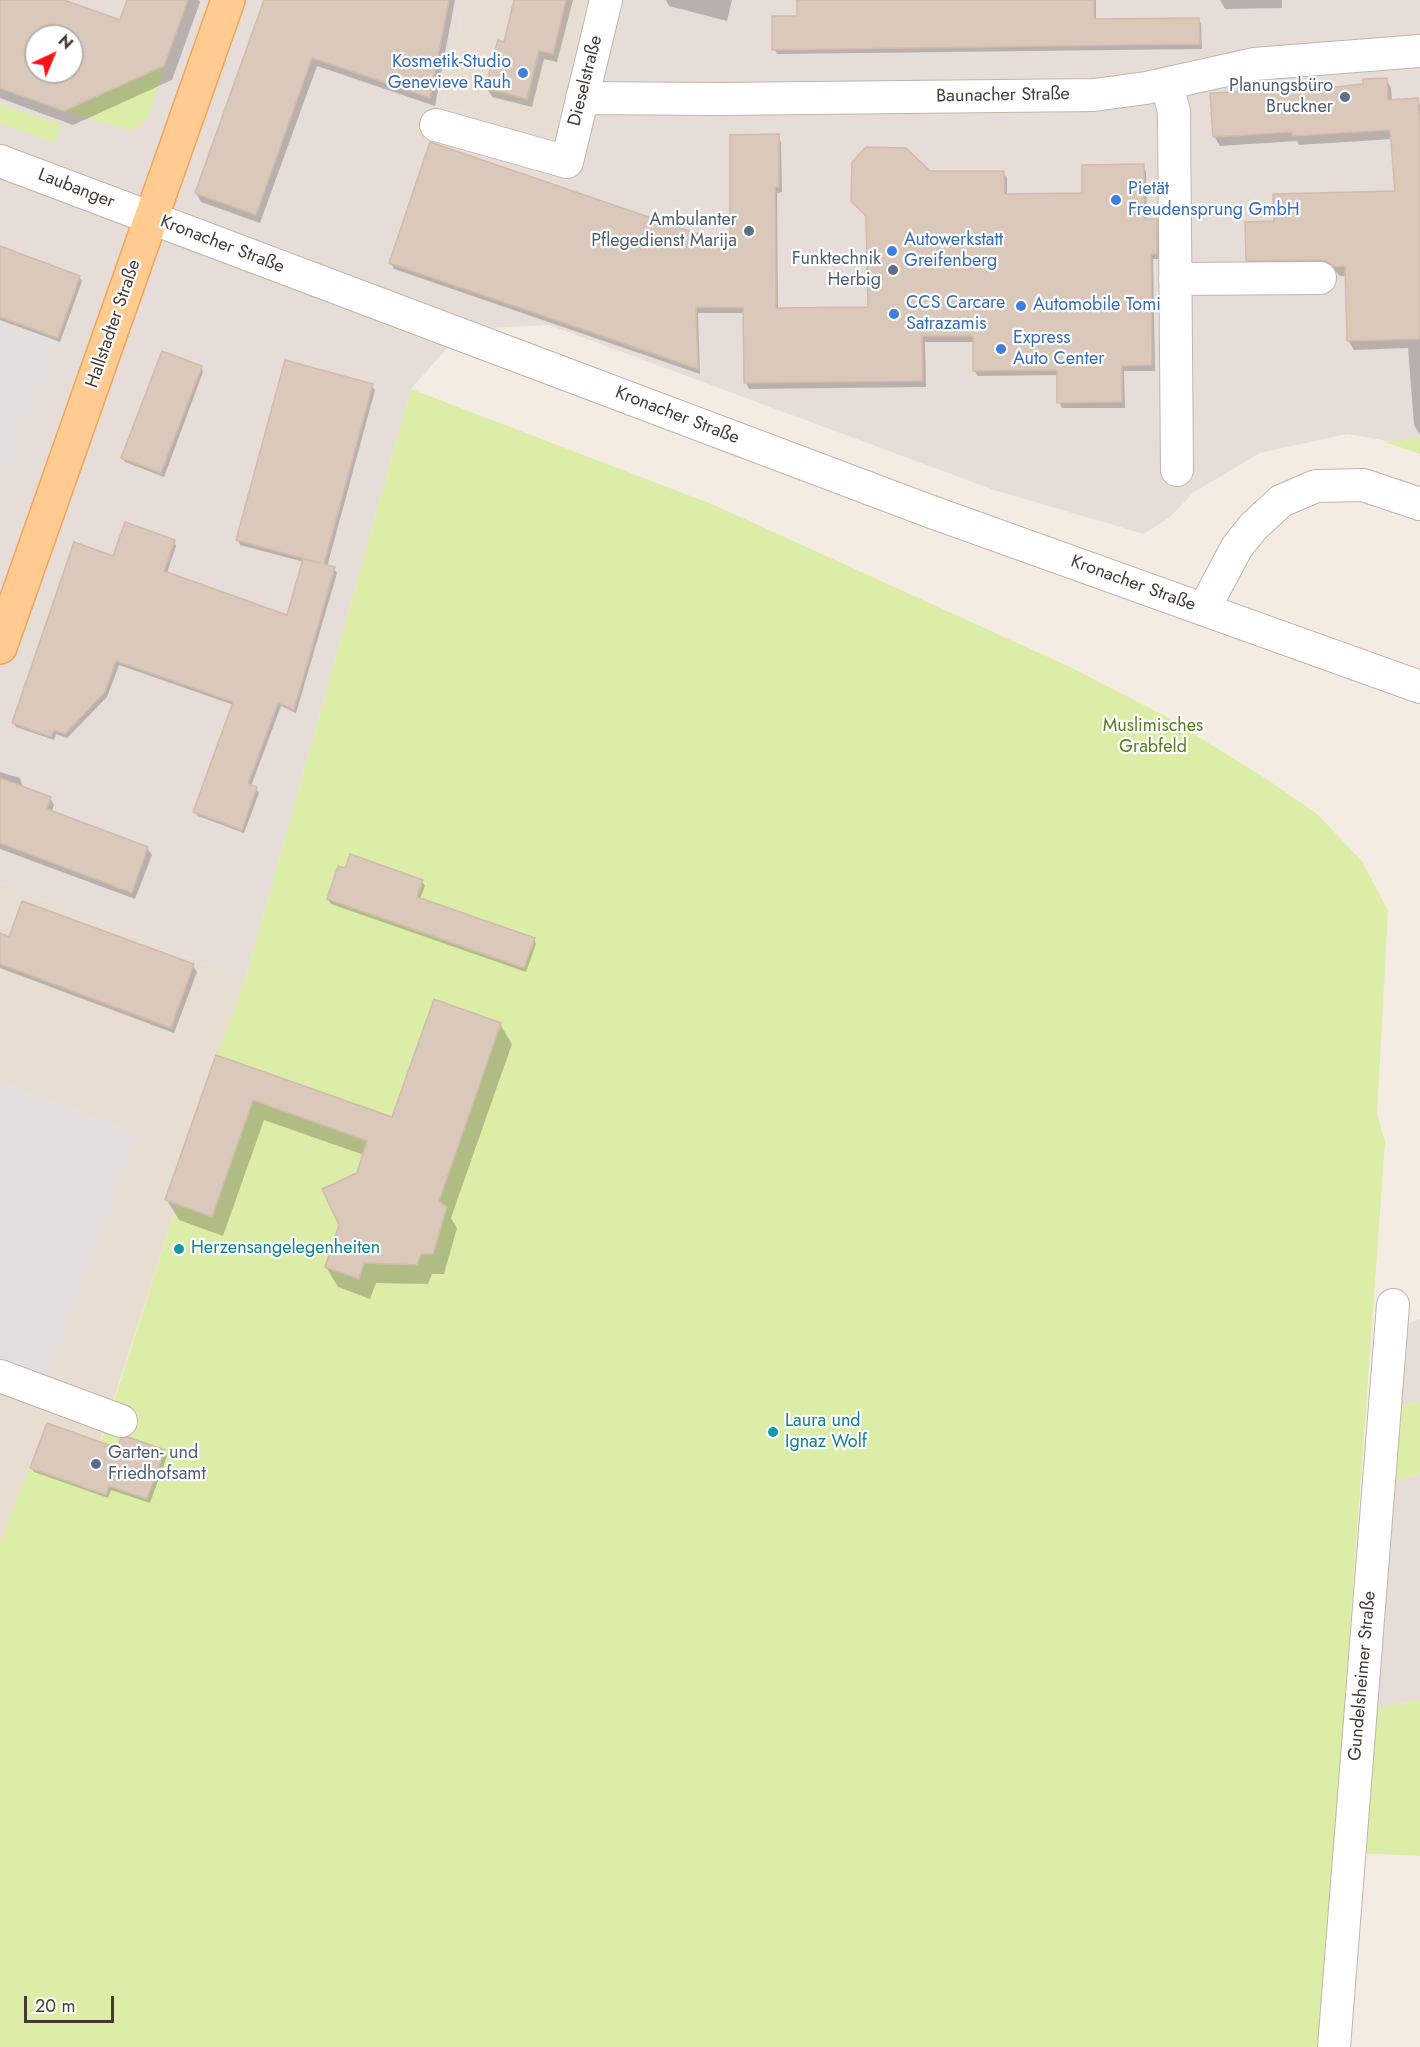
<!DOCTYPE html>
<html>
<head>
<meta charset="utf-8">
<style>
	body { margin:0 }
	#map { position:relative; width:1420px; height:2047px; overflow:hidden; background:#f4ece3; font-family:Jost,sans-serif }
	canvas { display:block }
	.north { position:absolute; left:24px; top:24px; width:60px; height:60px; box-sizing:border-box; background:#fff; border:2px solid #b5b1ad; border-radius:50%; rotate:44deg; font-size:16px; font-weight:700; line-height:24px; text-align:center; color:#463b33 }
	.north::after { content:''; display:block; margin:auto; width:21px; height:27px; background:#ff0f18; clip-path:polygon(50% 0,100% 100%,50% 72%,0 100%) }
	.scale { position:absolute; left:24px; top:1996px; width:90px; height:27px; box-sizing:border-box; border:3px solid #463b33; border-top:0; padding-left:8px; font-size:18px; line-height:21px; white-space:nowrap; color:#463b33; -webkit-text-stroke:4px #fff; paint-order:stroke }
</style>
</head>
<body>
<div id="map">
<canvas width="1420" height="2047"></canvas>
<div class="north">N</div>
<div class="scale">20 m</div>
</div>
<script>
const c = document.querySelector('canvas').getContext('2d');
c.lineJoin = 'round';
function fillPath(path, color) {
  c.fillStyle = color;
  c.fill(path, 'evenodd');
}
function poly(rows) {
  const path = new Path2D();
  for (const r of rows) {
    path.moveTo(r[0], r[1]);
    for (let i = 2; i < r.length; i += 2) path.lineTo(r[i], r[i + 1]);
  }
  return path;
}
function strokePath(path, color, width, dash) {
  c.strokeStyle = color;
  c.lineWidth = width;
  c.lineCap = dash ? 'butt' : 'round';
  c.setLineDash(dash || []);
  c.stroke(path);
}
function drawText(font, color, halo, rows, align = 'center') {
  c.font = font + ' Jost,sans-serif';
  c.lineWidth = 4.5;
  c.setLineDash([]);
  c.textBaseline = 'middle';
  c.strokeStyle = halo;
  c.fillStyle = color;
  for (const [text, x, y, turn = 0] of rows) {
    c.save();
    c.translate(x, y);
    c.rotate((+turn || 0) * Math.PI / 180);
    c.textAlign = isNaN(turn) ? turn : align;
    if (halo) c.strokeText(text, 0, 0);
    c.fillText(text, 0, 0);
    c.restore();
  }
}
fillPath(poly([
	[465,0,596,0,561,138,443,107],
	[0,883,245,980,166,1199,177,1204,100,1442,30,1468,0,1543]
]), '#e8ddd1');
fillPath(poly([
	[0,0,465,0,443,107,561,138,596,0,1420,0,1420,444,1412,445,1347,434,1260,453,1194,492,1170,517,1144,534,994,490,549,325,464,329,411,389,245,980,0,883],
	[36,36,72,36,72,72,36,72],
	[1420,1319,1420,1401,1399,1407,1406,1324],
	[1420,1474,1420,1700,1373,1708,1392,1482]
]), '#e6ddd9');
fillPath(poly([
	[164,66,149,116,137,128,129,130,64,111],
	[0,104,61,125,55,143,0,123],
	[411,389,714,505,1070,667,1163,715,1265,778,1316,813,1362,861,1388,911,1377,1114,1385,1142,1320,2047,0,2047,0,1543,47,1423,101,1442,177,1204,165,1200,245,980],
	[1420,438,1420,454,1385,442],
	[1420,1401,1420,1474,1392,1482,1399,1407],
	[1420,1700,1420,1856,1360,1853,1373,1708]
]), '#dbeda7');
fillPath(poly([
	[0,317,58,338,0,498],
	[0,1080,139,1133,38,1405,0,1391]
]), '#e4dfdd');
fillPath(poly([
	[0,0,60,0,121,22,129,0,199,0,200,2,172,80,73,125,0,98],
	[36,36,72,36,72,72,36,72],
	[266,0,455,0,435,106,317,66,260,223,201,202,196,193],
	[516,0,573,0,557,62,544,59,532,107,492,97,487,88,505,43],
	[666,0,732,0,727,21,669,6],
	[798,0,1096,0,1096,21,1198,19,1201,24,1202,49,777,54,774,49,799,17],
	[1220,0,1282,0,1282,8,1225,9],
	[1386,79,1391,88,1392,101,1417,99,1420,105,1420,435,1414,425,1408,348,1354,350,1348,340,1346,276,1340,276,1335,271,1326,269,1253,270,1247,260,1275,223,1396,193,1392,139,1299,145,1297,141,1220,146,1214,136,1327,89,1365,86],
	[778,136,781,142,782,192,777,193,778,309,870,308,868,218,853,201,929,173,1003,172,1007,178,1007,196,1084,195,1143,166,1146,172,1147,221,1156,221,1159,227,1160,259,1153,259,1155,371,1124,371,1125,408,1062,408,1059,402,1058,375,978,376,974,370,974,342,925,342,926,387,749,389,746,383,745,313,698,313,700,374,394,269,391,263,732,247],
	[0,248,79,277,82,281,60,342,0,320],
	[201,367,203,372,164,477,125,462,123,458],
	[372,386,375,390,327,567,334,569,337,573,296,713,281,706,251,786,256,788,259,793,244,833,198,816,195,812,234,705,119,665,107,697,67,738,56,734,54,740,16,727,13,723,114,558,174,541,176,546,167,573,288,617,304,562,240,545,238,540],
	[0,772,20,778,23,788,50,798,54,805,52,812,147,848,152,855,135,899,0,849],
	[422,881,425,886,420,899,534,939,536,944,526,972,331,904,328,899],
	[0,935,10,938,193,966,197,972,174,1033,0,968],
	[500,1024,512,1044,451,1218,457,1228,444,1274,432,1274,428,1284,376,1283,370,1299,338,1287,326,1267,364,1155,264,1120,223,1236,179,1220,167,1200,217,1057,393,1119],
	[118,1450,164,1451,167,1456,150,1503,111,1490,108,1498,34,1472,32,1468]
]), '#0003');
const building = poly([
	[0,0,64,0,120,20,127,0,188,0,164,66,64,111,0,88,0,0],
	[36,36,72,36,72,72,36,72,36,36],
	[264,0,449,0,430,98,312,58,256,215,195,193,264,0],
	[514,0,566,0,553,54,539,51,527,99,485,88,498,40,504,42,514,0],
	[797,0,1094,0,1094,19,1199,18,1200,44,772,50,772,16,797,16,797,0],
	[1387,78,1388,100,1418,98,1420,129,1420,339,1347,341,1345,266,1334,267,1328,262,1320,260,1246,261,1245,222,1274,221,1273,194,1395,191,1390,130,1292,136,1292,132,1213,137,1210,93,1326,88,1363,84,1363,79,1387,78],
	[779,134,779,187,775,187,776,308,868,307,866,216,851,201,852,162,866,147,906,148,930,171,1004,171,1005,194,1082,193,1082,165,1144,164,1144,219,1157,219,1157,254,1151,254,1152,365,1122,366,1122,402,1057,403,1057,370,973,371,973,336,922,336,923,381,744,383,743,308,696,307,698,369,389,263,430,142,730,245,730,135,779,134],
	[0,246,80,276,58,338,0,317,0,246],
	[162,351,202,366,161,473,121,458,162,351],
	[285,360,373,384,324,564,335,567,294,710,278,703,248,784,257,787,242,830,193,812,233,702,116,661,105,692,65,734,54,730,51,737,12,723,74,542,113,556,125,522,175,540,164,571,287,615,303,559,320,563,236,540,285,360],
	[0,778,51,797,47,809,148,847,132,893,0,843,0,778],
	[350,854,423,880,417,897,535,938,524,968,327,899,338,866,345,868,350,854],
	[22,901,194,964,171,1028,0,964,0,933,9,937,22,901],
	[434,999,501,1023,439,1201,447,1207,433,1254,421,1254,417,1265,364,1263,359,1279,325,1267,339,1225,322,1189,357,1173,367,1141,253,1100,212,1217,165,1200,216,1055,392,1117,434,999],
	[47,1423,117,1448,121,1438,128,1437,165,1450,147,1499,109,1486,106,1495,30,1468,47,1423]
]);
fillPath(building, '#dac8bb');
strokePath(building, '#d2bbaa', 1.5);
const minor = poly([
	[1167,84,1174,112,1177,470],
	[582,98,717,99,1094,95,1146,88,1254,64,1420,51],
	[436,125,567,162,606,0],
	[0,161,929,511,1420,687],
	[1175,279,1320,278],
	[1204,609,1237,547,1253,527,1281,501,1316,486,1363,485,1420,504],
	[0,1376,121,1421],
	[1334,2047,1393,1305]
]);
const major = poly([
	[0,647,228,0]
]);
strokePath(minor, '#c3b4a8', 34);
strokePath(major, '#f1a455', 36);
strokePath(minor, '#fff', 32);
strokePath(major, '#ffcb91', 33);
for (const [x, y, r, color] of [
	[523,73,6,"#3f7fe0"],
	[1345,97,6,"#5c6f8a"],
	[1116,200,6,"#3f7fe0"],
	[749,231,6,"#5c6f8a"],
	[892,251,6,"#3f7fe0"],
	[893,270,6,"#5c6f8a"],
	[1021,306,6,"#3f7fe0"],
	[894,314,6,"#3f7fe0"],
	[1001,349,6,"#3f7fe0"],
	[179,1249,6,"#0f9aa8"],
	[773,1432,6,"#0f9aa8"],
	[96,1464,6,"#5c6f8a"]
]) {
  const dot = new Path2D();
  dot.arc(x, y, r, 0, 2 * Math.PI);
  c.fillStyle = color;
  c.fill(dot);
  strokePath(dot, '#fff', 2);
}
drawText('18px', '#366cbe', '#fff', [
	["Kosmetik-Studio",511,63,"right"],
	["Genevieve Rauh",511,84,"right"],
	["Pietät",1128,190],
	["Freudensprung GmbH",1128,211],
	["Autowerkstatt",904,241],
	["Greifenberg",904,262],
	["CCS Carcare",906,304],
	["Satrazamis",906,325],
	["Automobile Tomi",1033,306],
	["Express",1013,339],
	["Auto Center",1013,360]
], 'left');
drawText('18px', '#463b33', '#fff', [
	["Dieselstraße",586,81,-76],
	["Baunacher Straße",1003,96,-1],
	["Laubanger",76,189,21],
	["Kronacher Straße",222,245,21],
	["Hallstadter Straße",114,324,-71],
	["Kronacher Straße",677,416,21],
	["Kronacher Straße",1133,584,20],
	["Gundelsheimer Straße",1363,1676,-85]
]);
drawText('18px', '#4e5e75', '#fff', [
	["Planungsbüro",1333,87],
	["Bruckner",1333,108],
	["Ambulanter",737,221],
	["Pflegedienst Marija",737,242],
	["Funktechnik",881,260],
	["Herbig",881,281],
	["Garten- und",108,1454,"left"],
	["Friedhofsamt",108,1475,"left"]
], 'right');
drawText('18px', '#557e20', '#fff', [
	["Muslimisches",1153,727],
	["Grabfeld",1153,748]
]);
drawText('18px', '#0d838f', '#fff', [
	["Herzensangelegenheiten",191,1249],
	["Laura und",785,1422],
	["Ignaz Wolf",785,1443]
], 'left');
</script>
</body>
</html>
